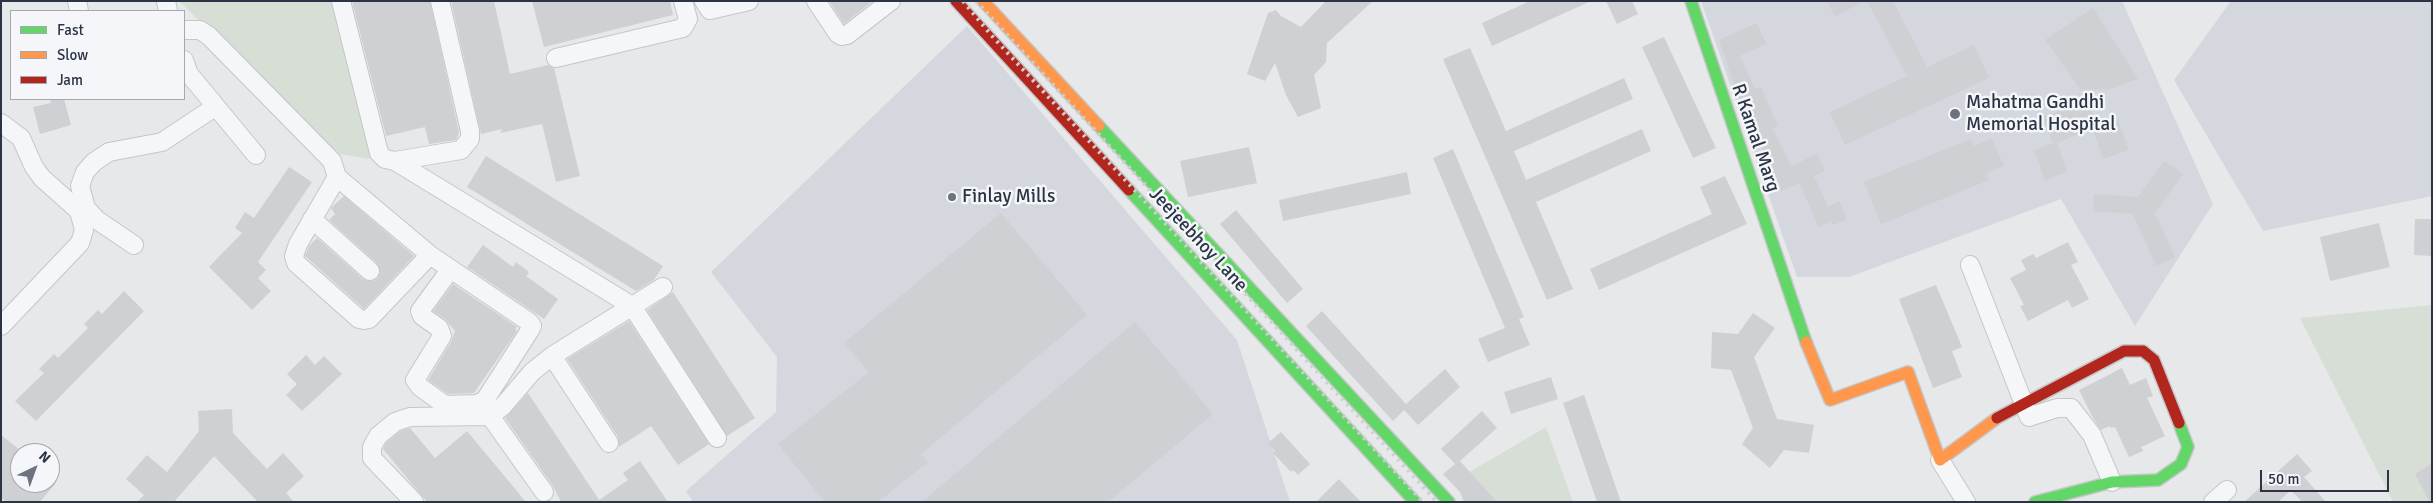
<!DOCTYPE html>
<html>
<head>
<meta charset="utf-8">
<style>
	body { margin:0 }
	#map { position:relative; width:2433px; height:503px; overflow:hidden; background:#e6e8ea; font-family:Signika,sans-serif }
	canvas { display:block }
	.frame { position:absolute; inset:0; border:2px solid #2b3445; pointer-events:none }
	.legend { position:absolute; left:10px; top:10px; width:175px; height:90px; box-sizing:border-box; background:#f4f6f9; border:1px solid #a4a8b1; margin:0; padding:6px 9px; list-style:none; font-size:15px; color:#2b3445 }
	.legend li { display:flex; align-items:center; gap:10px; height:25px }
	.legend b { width:25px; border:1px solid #a4a8b1 }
	.north { position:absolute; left:10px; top:443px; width:50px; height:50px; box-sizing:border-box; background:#f4f6f9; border:1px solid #a4a8b1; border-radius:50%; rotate:42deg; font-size:14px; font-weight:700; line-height:20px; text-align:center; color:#2b3445 }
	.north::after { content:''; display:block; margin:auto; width:18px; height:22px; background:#6c737f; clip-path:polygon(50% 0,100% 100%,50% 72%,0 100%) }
	.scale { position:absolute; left:2260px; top:470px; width:129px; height:22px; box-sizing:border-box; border:2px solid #2b3445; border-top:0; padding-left:6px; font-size:15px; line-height:18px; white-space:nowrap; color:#2b3445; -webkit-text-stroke:4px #f4f6f9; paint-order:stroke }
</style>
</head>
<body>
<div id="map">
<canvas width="2433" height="503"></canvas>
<div class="frame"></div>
<ul class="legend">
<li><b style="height:6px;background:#63d668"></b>Fast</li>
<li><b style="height:6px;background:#ff974d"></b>Slow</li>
<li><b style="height:6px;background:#b3261e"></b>Jam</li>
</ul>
<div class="north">N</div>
<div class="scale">50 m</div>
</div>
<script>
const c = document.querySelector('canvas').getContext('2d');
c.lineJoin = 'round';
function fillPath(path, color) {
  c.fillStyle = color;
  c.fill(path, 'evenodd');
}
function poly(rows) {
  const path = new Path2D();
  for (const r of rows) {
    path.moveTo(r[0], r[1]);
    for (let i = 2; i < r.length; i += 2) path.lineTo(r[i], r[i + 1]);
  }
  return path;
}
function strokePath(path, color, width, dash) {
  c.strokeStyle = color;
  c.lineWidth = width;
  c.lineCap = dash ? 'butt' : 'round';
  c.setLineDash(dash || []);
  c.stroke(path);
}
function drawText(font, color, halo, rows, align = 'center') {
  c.font = font + ' Signika,sans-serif';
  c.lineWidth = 5;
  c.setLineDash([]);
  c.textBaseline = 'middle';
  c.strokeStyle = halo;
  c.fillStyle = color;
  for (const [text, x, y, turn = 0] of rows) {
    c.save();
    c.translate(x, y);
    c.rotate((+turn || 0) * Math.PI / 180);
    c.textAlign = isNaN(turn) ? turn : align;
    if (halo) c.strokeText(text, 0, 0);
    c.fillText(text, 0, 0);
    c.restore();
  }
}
fillPath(poly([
	[1701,1,2122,1,2213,204,2135,326,2061,199,1849,277,1797,277],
	[2231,1,2432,1,2432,196,2263,231,2174,80],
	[967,26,1237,340,1290,502,693,502,686,491,776,412,777,357,711,272]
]), '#d4d7dd');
fillPath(poly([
	[179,1,335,1,370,159,335,153],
	[2432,305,2432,502,2393,502,2300,318],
	[1546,427,1573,502,1486,502,1463,476]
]), '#d6ded6');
fillPath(poly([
	[352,1,430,1,459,132,456,140,429,144,425,127,386,136],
	[451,1,494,1,510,74,548,65,554,68,580,176,556,182,542,124,500,133,502,129,481,134],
	[532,1,670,1,673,15,544,47],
	[829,1,873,1,844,24],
	[1326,1,1373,1,1327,43,1326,62,1314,75,1321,108,1298,117,1286,95,1275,63,1265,81,1247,74,1268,13,1276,10,1281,16,1301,27],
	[1530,1,1591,1,1492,46,1482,23],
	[1606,1,1632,1,1638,14,1617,24],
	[1827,1,1864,1,1835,17],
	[1867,1,1893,1,1927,67,1974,45,1989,78,1845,145,1830,112,1907,76],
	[2093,8,2138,79,2111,89,2082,91,2045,40],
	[1757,23,1766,44,1740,56,1755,89,1761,87,1778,126,1773,129,1791,166,1817,154,1825,171,1814,176,1828,207,1839,201,1847,219,1833,225,1831,221,1819,227,1799,183,1781,191,1738,96,1719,40],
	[1664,37,1716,148,1693,158,1642,47],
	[1470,48,1506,131,1624,78,1633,99,1514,151,1526,180,1642,129,1651,151,1536,202,1573,289,1547,300,1443,59],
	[50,99,64,99,71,125,40,134,33,107,51,103],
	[2089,101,2098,127,2118,120,2129,150,2103,159,2093,129,2053,144,2043,117],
	[1992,138,2004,166,1987,173,1989,180,1881,224,1864,182,1971,139,1973,146],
	[2057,142,2067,172,2045,180,2034,150],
	[1249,147,1257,183,1188,197,1180,161],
	[1453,149,1524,317,1519,319,1530,345,1488,362,1478,339,1505,328,1433,158],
	[486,156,663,266,654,280,636,291,467,187],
	[2164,161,2183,174,2155,213,2175,257,2156,266,2133,214,2093,211,2094,194,2138,197],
	[289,167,312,182,258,262,266,270,258,278,271,291,252,310,209,267,242,233,235,228,245,212,254,218],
	[1407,172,1411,194,1283,221,1279,200],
	[1725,176,1747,224,1599,290,1590,269,1712,214,1700,187],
	[344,196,414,256,364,309,305,256,309,246,317,238,363,279,373,281,378,278,380,273,377,263,329,220,335,214,331,208],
	[1236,210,1303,289,1287,303,1220,224],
	[1001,213,1087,315,921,454,928,462,878,502,825,502,778,444,869,372,844,343],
	[2415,219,2432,219,2432,256,2414,255],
	[2379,223,2390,267,2330,281,2320,237],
	[2068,242,2078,262,2071,265,2089,299,2072,308,2068,300,2028,321,2020,306,2024,305,2010,278,2026,270,2021,260,2033,254,2036,258],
	[483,245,513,267,516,262,529,272,526,276,558,299,544,319,467,267],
	[453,284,517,327,515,330,517,331,474,393,448,394,428,380,451,342,455,331,445,319,433,311],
	[1936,285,1962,347,1952,351,1962,377,1933,388,1899,299],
	[124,291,144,311,36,421,15,401,44,373,39,369,54,354,58,358,88,328,84,324,98,310,102,314],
	[673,292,755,418,727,436,647,310],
	[1322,311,1406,404,1445,369,1460,387,1418,425,1404,410,1393,421,1306,326],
	[1753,313,1775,328,1754,357,1777,419,1814,425,1809,453,1784,450,1770,468,1742,444,1753,428,1731,370,1711,368,1712,332,1738,334],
	[629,321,709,444,678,465,651,426,619,447,618,437,567,359],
	[1135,322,1213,414,1108,502,922,502],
	[306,355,315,365,324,356,342,374,302,411,286,395,297,384,287,374],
	[2122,368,2130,385,2146,378,2153,396,2147,398,2165,436,2141,447,2143,451,2129,457,2115,427,2111,428,2110,426,2101,430,2093,418,2079,390],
	[1551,377,1558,399,1511,414,1504,392],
	[528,393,599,500,628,480,623,473,640,461,668,502,561,502,553,486,505,418],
	[1584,395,1621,502,1597,502,1563,403],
	[232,409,233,433,267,469,283,453,304,476,286,493,294,502,258,502,214,456,174,502,137,502,144,495,126,479,147,455,167,472,199,431,198,411],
	[1482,411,1497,428,1460,461,1497,502,1464,502,1460,492,1443,474,1455,464,1441,449],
	[410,428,435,458,467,431,526,502,427,502,383,449,386,443,400,431],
	[1281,432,1310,464,1298,475,1293,470,1291,472,1273,453,1275,451,1268,443],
	[1,435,20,450,20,483,56,483,40,502,6,502,1,498],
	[2297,454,2312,471,2304,477,2326,502,2302,502,2291,490,2278,502,2244,502],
	[2432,463,2432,502,2430,502,2415,474],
	[1339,479,1361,502,1316,502]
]), '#ced0d3');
const street = poly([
	[77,1,79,11],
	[166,1,168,11],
	[341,1,379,153,385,159,395,161,461,150,470,139,470,131,440,1],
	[704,1,710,10,749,1],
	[816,1,838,34,842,36,847,35,891,1],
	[184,30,200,30,209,36,332,161,337,177,298,244,294,256,296,263,359,319,364,320,369,319,430,255],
	[556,58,683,28,688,19,683,1],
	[184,60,189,74,256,155],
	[1,123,21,138,34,167,42,178,79,211,84,230,80,243,1,326],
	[395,161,632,306,717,438],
	[337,177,430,255,529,322,532,326,530,330,485,400,477,404,445,405,420,387,415,380,442,336,439,328,422,316,420,311,450,270],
	[312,219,370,271],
	[134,245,97,220,86,208,80,186,85,172,94,162,109,152,162,142,215,107],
	[1970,265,2029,417,2057,408,2071,408,2092,435,2112,482],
	[552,356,609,443],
	[490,416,544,492],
	[1940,460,1966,502],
	[414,502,372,458,372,447,378,436,395,422,410,417,490,416,503,406,532,372,552,356,663,287],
	[2213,502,2227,490]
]);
const fast = poly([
	[1691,1,1806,342],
	[1099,126,1449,502],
	[1129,190,1415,502],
	[2035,502,2112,482,2158,480,2181,464,2188,447,2179,423]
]);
const slow = poly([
	[983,1,1099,126],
	[1806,342,1830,400,1908,372,1940,460,1997,418]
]);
const jam = poly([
	[956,1,1129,190],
	[1997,418,2124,351,2143,351,2154,360,2179,423]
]);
strokePath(street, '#c4c6c8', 20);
strokePath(fast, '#c4c6c8', 14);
strokePath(slow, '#c4c6c8', 14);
strokePath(jam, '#c4c6c8', 14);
strokePath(street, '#f5f6f7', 18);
strokePath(fast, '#63d668', 11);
strokePath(slow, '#ff974d', 11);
strokePath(jam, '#b3261e', 11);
strokePath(poly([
	[963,1,992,36,1423,502],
	[976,1,1437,502]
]), '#cecfd2', 4, [2.5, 5]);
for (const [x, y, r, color] of [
	[1955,114,6,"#6c737f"],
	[952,197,5,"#6c737f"]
]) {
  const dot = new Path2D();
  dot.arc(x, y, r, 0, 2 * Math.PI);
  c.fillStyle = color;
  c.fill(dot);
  strokePath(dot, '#f4f6f9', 2);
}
drawText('19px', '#2b3445', '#f4f6f9', [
	["Mahatma Gandhi",1966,103],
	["Memorial Hospital",1966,125],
	["Finlay Mills",962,197]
], 'left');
drawText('19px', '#2b3445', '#f4f6f9', [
	["R Kamal Marg",1755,138,71],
	["Jeejeebhoy Lane",1198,240,47]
]);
</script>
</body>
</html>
